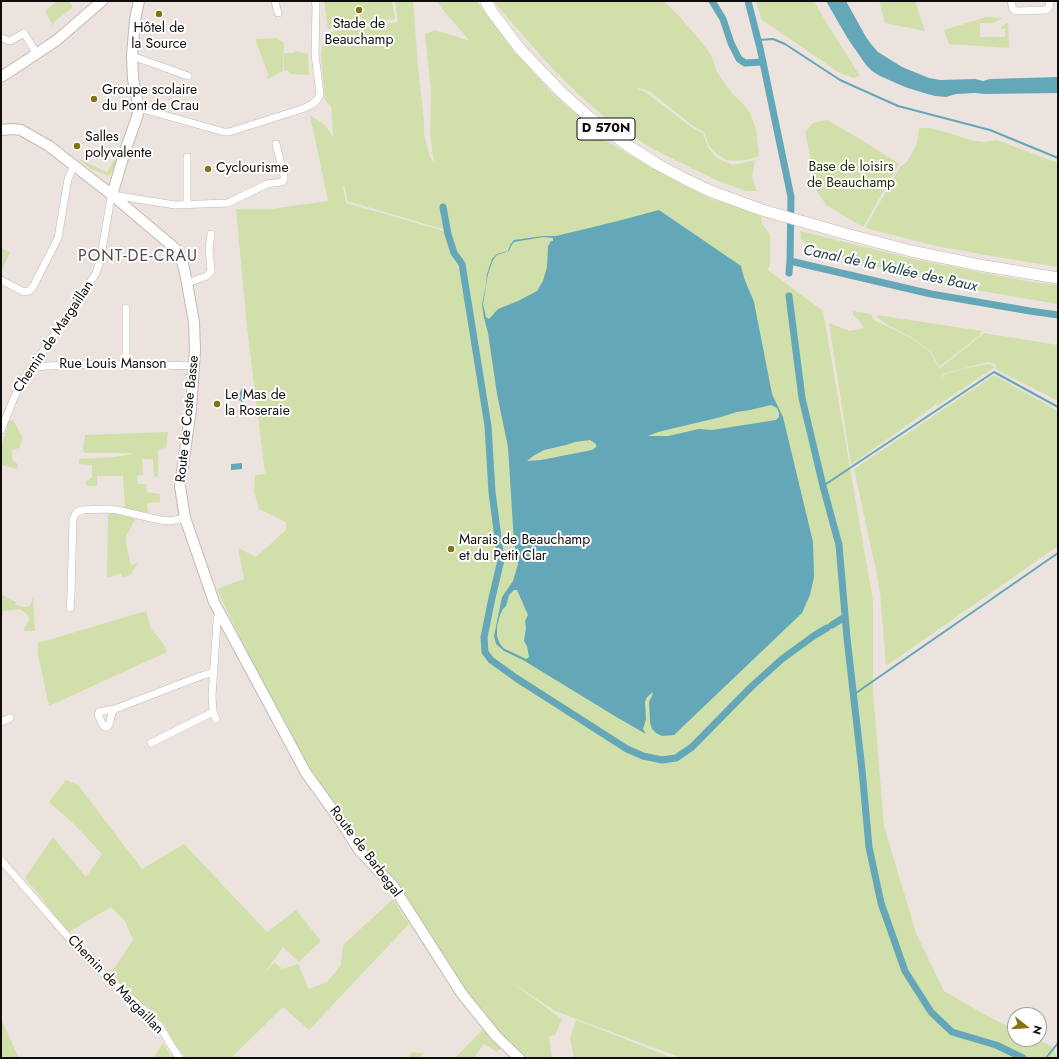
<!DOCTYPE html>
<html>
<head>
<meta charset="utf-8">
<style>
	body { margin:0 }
	#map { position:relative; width:1059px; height:1059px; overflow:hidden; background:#ece3de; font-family:Jost,sans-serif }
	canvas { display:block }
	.frame { position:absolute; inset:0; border:2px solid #100d0c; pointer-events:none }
	.north { position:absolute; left:1007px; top:1007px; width:40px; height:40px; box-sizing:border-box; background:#fff; border:1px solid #9f9e9e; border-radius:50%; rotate:107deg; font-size:11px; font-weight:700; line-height:16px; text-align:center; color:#100d0c }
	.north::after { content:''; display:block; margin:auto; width:14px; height:18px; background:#857213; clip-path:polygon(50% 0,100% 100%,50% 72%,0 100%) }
</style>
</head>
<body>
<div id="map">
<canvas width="1059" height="1059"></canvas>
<div class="frame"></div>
<div class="north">N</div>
</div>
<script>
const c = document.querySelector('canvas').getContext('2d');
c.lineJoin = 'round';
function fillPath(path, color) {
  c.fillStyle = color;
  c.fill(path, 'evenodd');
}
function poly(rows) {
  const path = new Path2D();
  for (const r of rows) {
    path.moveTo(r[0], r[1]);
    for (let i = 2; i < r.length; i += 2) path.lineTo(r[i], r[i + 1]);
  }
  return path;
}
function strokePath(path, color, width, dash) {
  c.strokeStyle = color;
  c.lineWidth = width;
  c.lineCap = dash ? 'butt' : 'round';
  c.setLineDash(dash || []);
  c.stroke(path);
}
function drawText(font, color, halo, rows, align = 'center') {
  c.font = font + ' Jost,sans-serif';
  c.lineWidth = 4;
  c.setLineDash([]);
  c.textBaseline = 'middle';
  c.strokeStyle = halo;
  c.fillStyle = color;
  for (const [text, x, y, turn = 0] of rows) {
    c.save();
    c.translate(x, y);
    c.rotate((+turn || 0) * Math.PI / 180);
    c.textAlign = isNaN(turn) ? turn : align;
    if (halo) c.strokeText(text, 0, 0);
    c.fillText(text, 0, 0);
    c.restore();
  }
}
fillPath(poly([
	[57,1,69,1,72,5,72,8,54,22,53,26,45,11],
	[324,1,392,1,395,19,328,29],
	[395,1,413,1,418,67,424,121,424,134,430,157,434,162,430,135,431,92,425,34,435,30,470,41,443,10,437,1,477,1,514,51,540,80,552,93,606,141,665,175,711,199,742,208,761,216,762,224,770,234,770,264,768,270,823,311,873,601,873,692,884,826,916,933,944,991,991,1018,1015,1029,1015,1039,1036,1039,1051,1046,1058,1058,682,1058,555,1011,511,982,562,1019,555,1035,549,1037,552,1058,524,1058,508,1045,479,1009,384,870,345,823,309,769,240,638,217,589,244,579,238,548,256,557,286,530,286,522,259,509,254,492,255,475,265,474,247,327,236,209,271,209,328,201,310,115,326,126,333,137,331,106,325,100,321,56,324,33,398,22],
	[343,186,345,187,347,201,443,229,444,231,346,203],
	[494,1,664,1,680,17,700,40,711,55,717,72,731,92,743,104,750,113,756,129,759,156,747,160,735,161,726,160,717,154,709,146,704,132,693,126,649,91,635,87,647,93,691,127,703,133,708,147,715,156,723,161,733,165,755,160,752,178,757,191,746,191,716,180,655,150,627,133,601,114,578,94,560,76,560,73,559,76,498,7],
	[756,1,814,1,826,22,860,76,853,78,838,72,761,19],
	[879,1,915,1,925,31,885,23],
	[986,17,1004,18,992,23,980,23,980,37,1001,37,1005,36,1005,29,1000,28,1008,22,1009,48,949,44,944,30],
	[276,38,284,43,283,71,267,79,268,74,255,39],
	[295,51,308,54,309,75,290,74,287,70,284,71,284,53,295,53],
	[827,120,862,140,899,164,863,227,826,205,817,191,805,132,813,123],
	[919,128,929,128,946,132,970,140,983,142,997,140,1058,163,1058,267,1015,260,936,246,865,228,900,167,907,162,913,151,917,143],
	[118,153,118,158,114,168,111,174,109,176,91,169,77,158,107,172],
	[800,231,913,259,1026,281,1058,285,1058,304,975,290,887,270,816,250,809,247,801,239],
	[1,248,10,252,1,272],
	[853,311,871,314,874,320,911,338,930,352,939,369,984,333,1058,345,1058,401,997,370,995,364,988,362,942,374,942,380,943,375,963,369,988,364,994,366,995,367,935,407,940,399,940,398,934,406,851,465,829,323,850,331,864,328,860,321,853,315],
	[877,315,982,331,980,335,939,367,931,352,911,337,886,324,879,319],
	[994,375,1058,411,1058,546,886,666,880,593,876,571,854,469],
	[13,420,23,438,19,448,12,450,12,455,13,461,18,464,17,469,1,465,1,447,9,421],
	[168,432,166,448,158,449,158,476,154,477,153,459,142,459,143,475,137,476,138,484,146,484,147,492,160,494,160,502,147,503,148,513,125,508,123,476,97,476,97,486,87,486,85,483,92,477,92,465,79,464,79,459,114,457,128,455,133,453,85,453,83,450,85,435],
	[112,512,135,519,126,537,126,544,131,565,138,563,131,574,128,576,122,577,121,573,107,578,108,515],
	[1,594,16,602,15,605,24,607,30,606,33,597,35,631,23,631,29,620,28,615,20,609,3,611,1,630],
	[146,611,151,629,163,643,167,652,49,706,38,655,38,643],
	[66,780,78,785,142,869,184,844,267,932,296,910,321,941,299,962,283,947,263,975,274,962,282,969,298,964,309,989,327,982,341,965,343,945,393,899,409,924,309,1030,283,1007,231,1058,186,1058,174,1043,164,1024,149,1008,109,976,133,940,125,921,111,907,67,933,40,896,25,878,53,837,86,877,102,854,75,825,49,802],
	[1,1019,19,1058,1,1058],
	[576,1020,673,1058,574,1058,570,1038],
	[483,1029,501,1048,497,1052,484,1044,477,1053,475,1058,455,1058],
	[163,1043,172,1058,154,1058],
	[412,1052,424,1053,419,1058,410,1058,409,1057]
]), '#d1e0aa');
fillPath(poly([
	[826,1,846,1,866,37,871,44,878,52,902,67,929,78,940,80,975,79,983,81,990,79,1058,77,1058,93,985,94,975,93,956,94,946,97,935,96,924,93,905,87,880,76,872,71,866,65,848,39],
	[659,210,741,266,744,278,754,302,772,394,783,417,813,542,814,577,810,595,802,613,674,735,662,736,656,733,652,729,650,722,649,702,652,696,653,692,647,697,645,702,646,719,643,729,646,734,618,718,523,660,504,651,496,644,494,636,502,597,513,581,518,564,514,543,508,447,497,394,488,333,484,318,482,304,486,285,487,274,492,259,497,254,508,251,510,245,514,240,543,236,556,236,618,221],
	[543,237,553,238,553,241,551,241,548,246,547,267,543,281,537,291,518,301,498,309,489,319,486,317,483,304,488,274,493,260,497,255,509,251,511,246,514,242],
	[771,405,777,408,779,413,779,417,776,420,712,430,699,429,668,436,648,436,658,432,721,417,737,412,750,410],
	[590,440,596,444,596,447,592,450,541,460,527,461,533,456,544,450,566,445,575,442],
	[514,590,517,590,528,615,525,621,526,628,524,641,527,646,529,657,526,659,503,648,499,642,497,636,497,626,500,615,503,609,506,606,509,595],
	[242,388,248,390,242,402,237,399],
	[242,463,242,469,231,470,231,464]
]), '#63a7b8');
strokePath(poly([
	[758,40,773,39,785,44,840,80,898,106,990,130,1058,158],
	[823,486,994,372,1058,407],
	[853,695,1058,553],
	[1046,1058,1058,1043]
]), '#63a7b8', 2);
strokePath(poly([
	[712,1,723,19,731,43,739,59,745,63,763,62],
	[748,1,760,48,791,197,790,261,931,294,1030,311,1058,315],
	[443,207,448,234,454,253,462,264,488,426,492,492,501,560,492,598,484,637,485,652,491,660,516,678,627,749,643,756,662,760,676,758,692,747,751,687,782,659,815,635,827,628],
	[789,273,790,261],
	[789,296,802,398,823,486,839,545,847,638,862,770,869,847,881,903,905,971,931,1012,952,1032,996,1045,1023,1058],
	[832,625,845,617]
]), '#63a7b8', 7);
const street = poly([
	[275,1,278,13],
	[1011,1,1013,9,1016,11,1046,10,1049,7,1050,1],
	[1,38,10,41,24,33,37,54],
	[132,56,188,76],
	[139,109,146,110,224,132,229,132,302,109,311,105,317,100,320,94,315,54,316,6,315,1],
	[187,205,187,157],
	[1,280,24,292,29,291,33,287,58,238,68,179,74,165],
	[187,283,207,276,211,271,209,248,211,234],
	[126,364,126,308],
	[32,367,65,365,126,364,194,366],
	[1,430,19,386,95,275,100,262,110,203,112,195,175,205,228,203,267,184,281,182,284,180,284,176,276,144],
	[70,608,71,595,73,519,76,513,82,510,106,509,117,510,160,520,170,521,185,518],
	[115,709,112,713,109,725,106,727,103,725,98,715,99,712,115,709,193,679,213,672],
	[216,719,213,712,212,696,217,621,218,616,220,613],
	[1,722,10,718],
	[151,743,213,712],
	[1,860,90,962,141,1007,160,1027,179,1058]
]);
const secondary = poly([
	[1,77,21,64,57,40,102,1],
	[1,130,13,129,21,130,49,146,112,195,177,250,183,264,187,283,194,322,195,350,191,409,180,486,185,518,214,602,306,773,342,823,359,850,393,886,462,994,496,1036,519,1058],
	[112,195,125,151,137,117,139,109,133,79,132,56,135,20,139,1]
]);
const primary = poly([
	[486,1,492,12,520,49,561,92,589,117,630,147,657,164,683,178,710,191,762,210,850,235,911,251,979,265,1058,278]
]);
strokePath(street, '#c2b9b4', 8);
strokePath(secondary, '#c2b9b4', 12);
strokePath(primary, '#c2b9b4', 12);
strokePath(street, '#fff', 7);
strokePath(secondary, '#fff', 10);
strokePath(primary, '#fff', 11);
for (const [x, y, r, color] of [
	[359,10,4,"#857213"],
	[159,14,4,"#857213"],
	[94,99,4,"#857213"],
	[77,146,4,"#857213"],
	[208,169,4,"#857213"],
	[217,404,4,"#857213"],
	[451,549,4,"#857213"]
]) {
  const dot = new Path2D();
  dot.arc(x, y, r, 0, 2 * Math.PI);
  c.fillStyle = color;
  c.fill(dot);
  strokePath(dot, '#fff', 1.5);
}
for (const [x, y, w] of [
	[606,129,58]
]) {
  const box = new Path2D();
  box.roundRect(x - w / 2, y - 11, w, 22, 3);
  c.fillStyle = '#fff';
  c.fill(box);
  strokePath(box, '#100d0c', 1);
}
drawText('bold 13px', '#100d0c', null, [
	["D 570N",606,129]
]);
drawText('14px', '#100d0c', '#fff', [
	["Stade de",359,25,"center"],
	["Beauchamp",359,41,"center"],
	["Hôtel de",159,29,"center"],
	["la Source",159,45,"center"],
	["Groupe scolaire",102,91],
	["du Pont de Crau",102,107],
	["Salles",85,138],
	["polyvalente",85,154],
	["Cyclourisme",216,169],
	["Le Mas de",225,396],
	["la Roseraie",225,412],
	["Marais de Beauchamp",459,541],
	["et du Petit Clar",459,557]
], 'left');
drawText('14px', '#262e05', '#fff', [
	["Base de loisirs",851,168],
	["de Beauchamp",851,184]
]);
drawText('14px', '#100d0c', '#fff', [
	["Chemin de Margaillan",54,337,-56],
	["Rue Louis Manson",113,365],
	["Route de Coste Basse",188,419,-84],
	["Route de Barbegal",365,852,53],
	["Chemin de Margaillan",115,985,46]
]);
drawText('italic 15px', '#193b43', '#fff', [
	["Canal de la Vallée des Baux",890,269,12]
]);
c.letterSpacing = '1px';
drawText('16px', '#514945', '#fff', [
	["PONT-DE-CRAU",138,257]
]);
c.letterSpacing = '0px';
</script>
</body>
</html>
